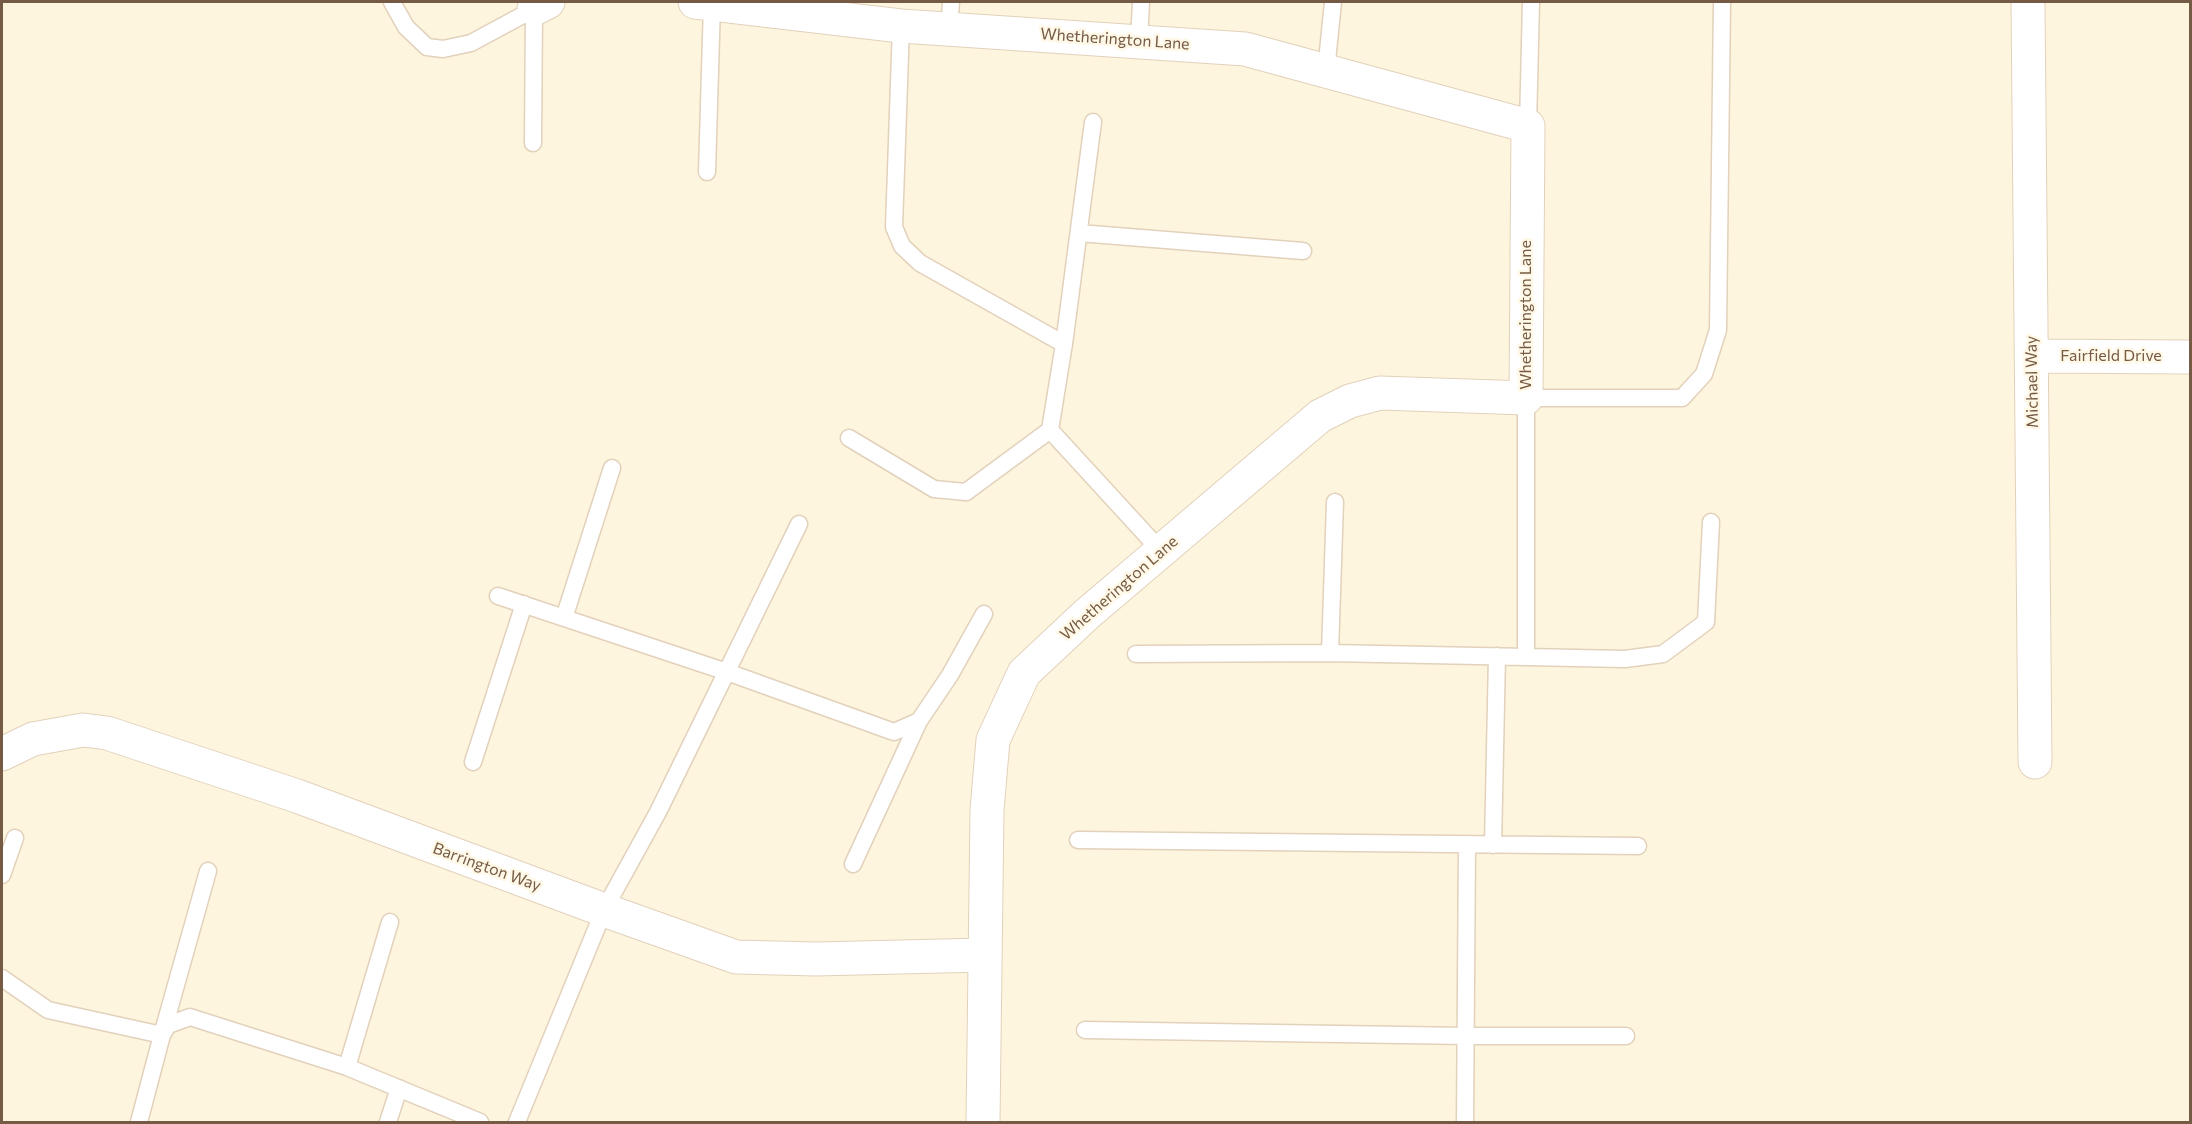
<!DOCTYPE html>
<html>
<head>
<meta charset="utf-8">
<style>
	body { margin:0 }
	#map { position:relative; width:2192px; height:1124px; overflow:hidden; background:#fef5df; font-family:Commissioner,sans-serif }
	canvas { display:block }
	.frame { position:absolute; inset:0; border:3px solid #755b45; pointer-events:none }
</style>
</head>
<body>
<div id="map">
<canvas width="2192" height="1124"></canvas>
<div class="frame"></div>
</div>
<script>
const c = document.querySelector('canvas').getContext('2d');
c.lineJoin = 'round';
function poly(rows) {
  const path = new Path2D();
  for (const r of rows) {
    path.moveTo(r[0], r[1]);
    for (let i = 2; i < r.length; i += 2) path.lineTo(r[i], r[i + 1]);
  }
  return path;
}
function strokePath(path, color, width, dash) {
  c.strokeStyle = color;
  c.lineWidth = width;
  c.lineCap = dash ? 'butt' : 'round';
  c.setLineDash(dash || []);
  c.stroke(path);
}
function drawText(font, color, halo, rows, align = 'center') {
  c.font = font + ' Commissioner,sans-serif';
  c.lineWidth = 5;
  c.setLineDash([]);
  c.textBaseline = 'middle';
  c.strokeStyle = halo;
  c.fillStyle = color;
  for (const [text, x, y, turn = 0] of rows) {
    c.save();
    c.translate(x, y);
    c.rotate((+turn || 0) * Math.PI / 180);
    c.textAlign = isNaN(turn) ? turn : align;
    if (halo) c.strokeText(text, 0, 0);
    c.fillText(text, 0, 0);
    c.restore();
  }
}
const service = poly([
	[392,2,406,27,427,47,443,49,471,43,534,9,533,143],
	[901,26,894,227,902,246,920,263,1064,344,1050,430,1161,551],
	[949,29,951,2],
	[1139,41,1141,2],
	[1326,71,1333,2],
	[1528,126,1531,2],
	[707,172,712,4],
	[1079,233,1303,251],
	[1064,344,1093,122],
	[849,438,934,489,966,492,1050,430],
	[498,596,727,672,894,732,919,721,950,675,984,614],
	[564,618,612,468],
	[1330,653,1335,502],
	[1136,654,1330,653,1625,659,1663,654,1706,622,1711,522],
	[1526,657,1526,398,1682,398,1704,374,1718,330,1722,2],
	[473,762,524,604],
	[1078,840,1638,846],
	[1493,845,1497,656],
	[853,864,919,721],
	[2,875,15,838],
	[2,978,48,1010,162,1035,208,871],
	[1085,1030,1466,1036,1626,1036],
	[347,1067,390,922],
	[139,1122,162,1035,168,1025,190,1017,347,1067,480,1122],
	[388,1122,399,1088],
	[517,1122,604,910,658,812,799,524],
	[1465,1122,1467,844]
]);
const minor = poly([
	[695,2,901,26,1245,49,1528,126,1526,398,1380,393,1350,401,1320,416,1087,614,1024,673,993,740,987,810,983,1122],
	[2028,2,2035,762],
	[534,9,548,2],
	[2032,356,2190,357],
	[2,754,33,739,83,730,107,733,297,796,604,910,736,957,816,959,984,955]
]);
strokePath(service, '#e2d1bb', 19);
strokePath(minor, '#e2d1bb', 35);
strokePath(service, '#fff', 16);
strokePath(minor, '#fff', 33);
drawText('16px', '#755b45', '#fff8e6', [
	["Whetherington Lane",1115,39,4],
	["Whetherington Lane",1526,315,-90],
	["Fairfield Drive",2111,356],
	["Michael Way",2032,382,-91],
	["Whetherington Lane",1119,588,-41],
	["Barrington Way",487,867,20]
]);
</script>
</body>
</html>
